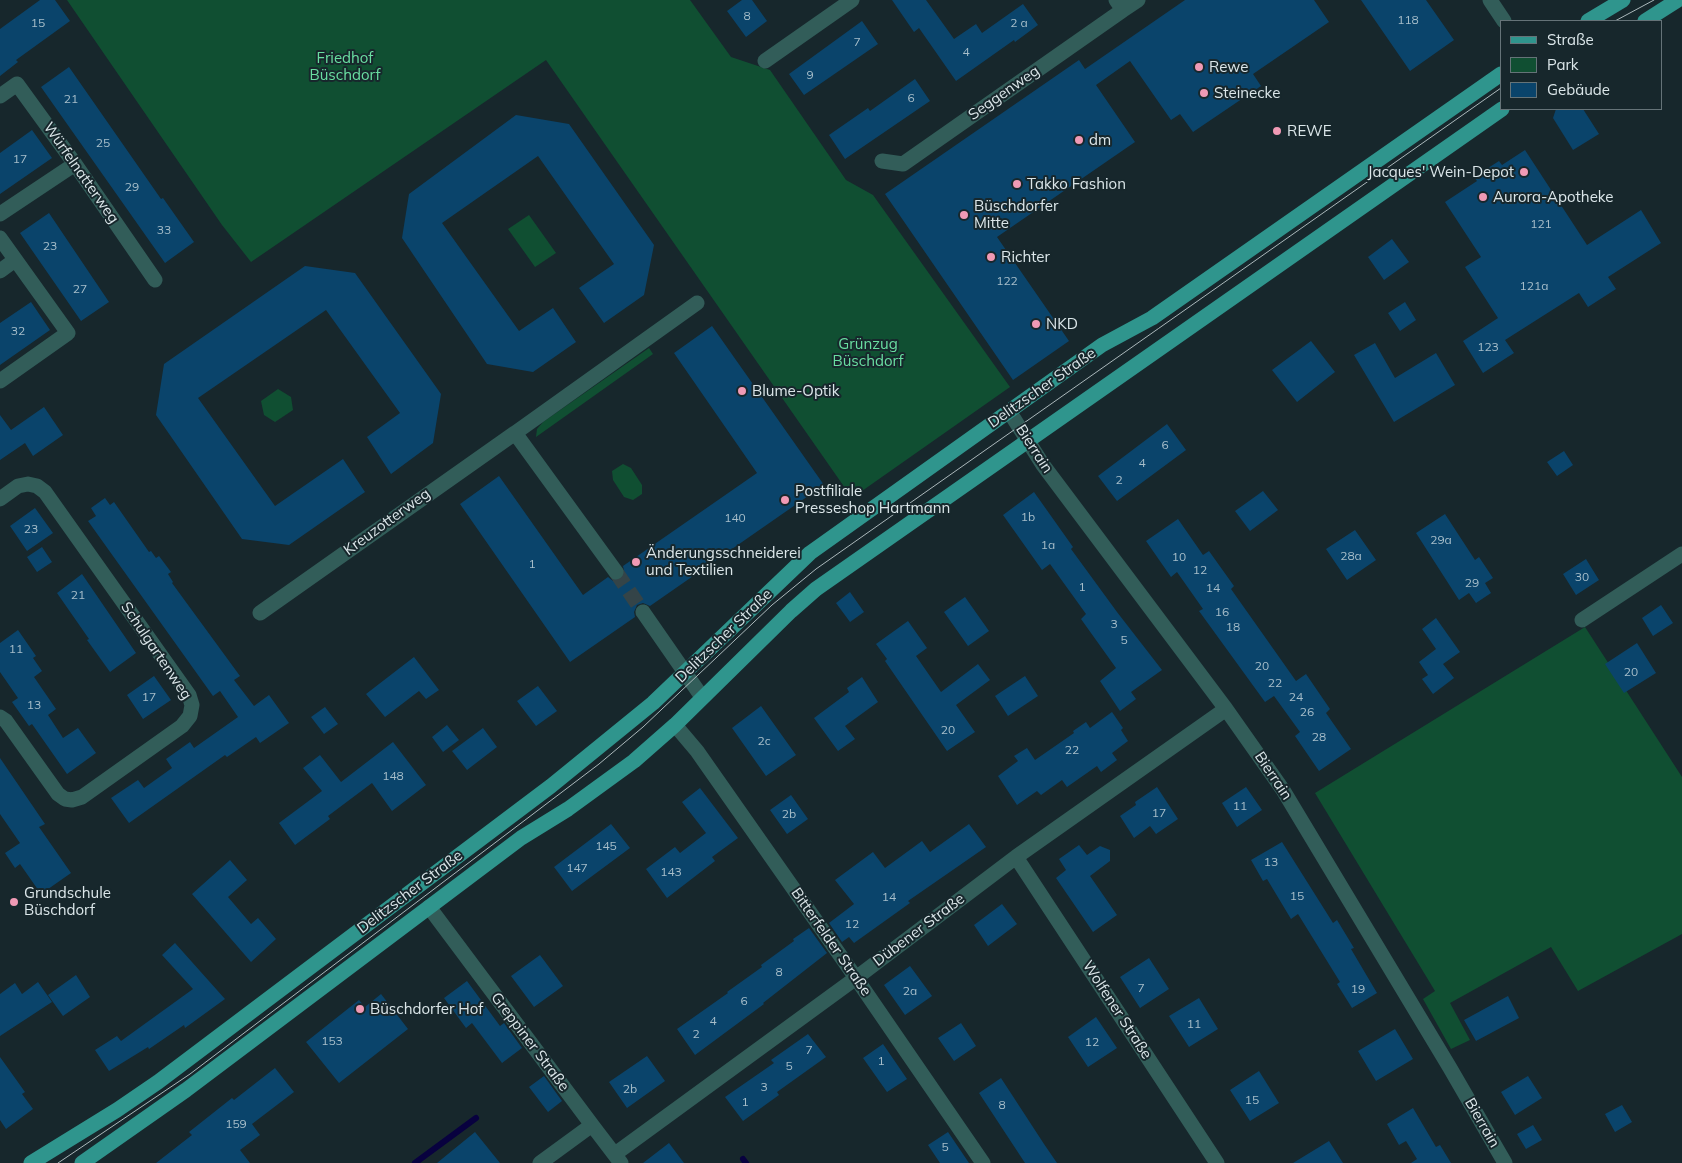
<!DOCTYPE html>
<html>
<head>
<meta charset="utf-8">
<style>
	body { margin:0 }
	#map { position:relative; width:1682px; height:1163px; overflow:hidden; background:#17272c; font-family:Mulish,sans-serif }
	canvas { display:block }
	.legend { position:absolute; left:1500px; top:20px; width:162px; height:90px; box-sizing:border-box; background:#17272c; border:1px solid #657378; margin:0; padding:6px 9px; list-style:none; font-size:15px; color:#dbe6e9 }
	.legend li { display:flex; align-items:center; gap:10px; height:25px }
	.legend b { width:25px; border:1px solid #657378 }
</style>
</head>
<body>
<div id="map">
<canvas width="1682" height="1163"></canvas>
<ul class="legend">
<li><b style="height:6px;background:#2f958d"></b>Straße</li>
<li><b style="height:14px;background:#104f32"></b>Park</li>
<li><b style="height:14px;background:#0a446b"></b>Gebäude</li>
</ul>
</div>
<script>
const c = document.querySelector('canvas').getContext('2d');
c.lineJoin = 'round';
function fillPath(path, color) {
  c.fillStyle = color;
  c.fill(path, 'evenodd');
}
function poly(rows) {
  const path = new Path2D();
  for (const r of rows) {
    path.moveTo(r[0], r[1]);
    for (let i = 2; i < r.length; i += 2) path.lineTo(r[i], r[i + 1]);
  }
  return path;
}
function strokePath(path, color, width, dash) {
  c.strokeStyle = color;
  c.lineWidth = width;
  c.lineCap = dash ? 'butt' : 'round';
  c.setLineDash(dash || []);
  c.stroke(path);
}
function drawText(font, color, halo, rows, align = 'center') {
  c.font = font + ' Mulish,sans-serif';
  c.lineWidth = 4;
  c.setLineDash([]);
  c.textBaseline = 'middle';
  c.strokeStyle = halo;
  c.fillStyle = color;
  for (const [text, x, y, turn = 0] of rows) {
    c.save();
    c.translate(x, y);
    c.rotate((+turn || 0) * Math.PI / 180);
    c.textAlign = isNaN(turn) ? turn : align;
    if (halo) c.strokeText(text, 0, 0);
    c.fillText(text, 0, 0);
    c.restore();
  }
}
fillPath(poly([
	[67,0,690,0,731,57,770,70,846,180,873,195,1010,387,852,498,546,60,251,262,222,225],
	[529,215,556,253,535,267,508,229],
	[649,348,653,354,536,437,537,429,543,422],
	[278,389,291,397,293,410,275,422,264,415,261,401],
	[623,464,631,468,642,485,642,494,633,500,624,497,613,480,612,471],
	[1585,627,1682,777,1682,934,1578,991,1551,947,1450,1003,1470,1040,1451,1049,1423,999,1435,991,1315,793]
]), '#104f32');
strokePath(poly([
	[743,1159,746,1163],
	[415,1163,476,1118]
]), '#08013f', 6);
fillPath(poly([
	[40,0,55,0,70,21,16,60,18,62,0,76,0,29],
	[742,0,752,0,767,21,746,37,727,11],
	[892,0,926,0,954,39,976,24,982,33,1023,4,1038,25,1015,42,1014,40,956,81,919,28,914,32],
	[1185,0,1314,0,1329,22,1253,74,1261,86,1193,132,1180,114,1171,120,1130,61,1096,85,1135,142,997,237,1069,341,1013,380,885,194,1079,60,1085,69],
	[1361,0,1426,0,1454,40,1410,71],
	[862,21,878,44,804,95,789,74],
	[69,67,161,199,163,198,194,242,165,263,41,87],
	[915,79,930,101,845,159,829,135,868,108,870,111],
	[1556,109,1583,109,1599,134,1573,150,1553,118],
	[516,115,569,124,654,245,644,295,604,323,579,288,614,264,538,156,442,223,519,331,553,308,576,342,533,372,487,364,402,238,409,194],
	[32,130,52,158,0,194,0,153],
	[1525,150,1587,245,1641,210,1661,243,1608,277,1616,289,1588,307,1579,293,1505,340,1514,353,1483,373,1463,341,1498,318,1465,267,1481,257,1445,202,1477,181,1474,177,1499,161,1502,165],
	[49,213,109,302,81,321,20,233],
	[1392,239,1409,262,1384,280,1368,257],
	[305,266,355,273,441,394,433,443,391,474,367,437,400,413,326,310,198,398,275,506,343,459,365,492,289,545,242,539,156,415,164,364],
	[31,302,50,330,0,365,0,323],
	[1405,302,1416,320,1400,331,1388,313],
	[712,326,824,485,650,606,643,603,637,605,634,612,635,617,570,662,460,504,499,476,583,595,608,577,613,581,621,580,625,575,623,566,757,473,674,353],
	[1311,341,1335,372,1297,402,1272,370],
	[1375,343,1395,378,1436,353,1455,385,1394,422,1354,355],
	[44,407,63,435,33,456,25,443,0,460,0,415,11,430],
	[1167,424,1186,450,1117,501,1098,476],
	[1564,451,1573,465,1557,476,1547,462],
	[1263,491,1278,510,1250,531,1235,511],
	[1034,492,1073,547,1071,549,1117,612,1162,670,1131,692,1136,699,1120,711,1100,681,1116,668,1081,619,1086,614,1050,564,1042,570,1003,515],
	[105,498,110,505,114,502,149,552,151,551,156,558,159,556,171,572,168,574,173,582,172,583,240,676,234,680,254,706,269,695,289,723,260,743,256,737,227,757,225,755,129,823,111,798,138,780,144,788,172,768,166,759,190,742,194,748,238,717,220,691,213,696,88,521,96,516,91,508],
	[35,508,53,533,27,551,10,526],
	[1445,514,1475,560,1479,557,1493,578,1485,583,1491,593,1476,603,1469,593,1459,600,1416,533],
	[1178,519,1203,555,1209,551,1234,586,1231,589,1296,681,1306,674,1330,709,1326,713,1351,749,1319,771,1295,736,1300,732,1274,696,1265,702,1199,611,1203,609,1177,572,1171,577,1146,541],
	[1355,530,1376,560,1347,580,1326,549],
	[42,547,52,562,37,572,27,557],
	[1586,559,1599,580,1576,595,1563,574],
	[82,574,136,653,110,672,87,640,89,639,57,593],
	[850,592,864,612,850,622,836,603],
	[965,597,989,631,968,646,944,612],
	[1661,605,1673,623,1653,636,1642,618],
	[1436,618,1460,652,1443,664,1454,678,1433,694,1422,679,1428,675,1419,662,1436,649,1422,629],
	[908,621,927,648,916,656,941,692,978,664,990,680,956,705,975,732,947,751,885,661,887,659,876,644],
	[18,630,36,656,33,658,42,671,34,677,56,709,48,715,63,738,78,728,96,753,67,774,32,724,29,726,12,702,18,698,0,672,0,643],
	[1637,643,1656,673,1624,693,1605,664],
	[414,657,439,690,426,699,419,691,385,717,366,694],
	[154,676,171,700,143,719,127,695],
	[1025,676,1038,696,1008,716,995,696],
	[862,677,878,702,845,726,855,739,838,751,814,718,849,692,847,688],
	[538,686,557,711,536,726,517,701],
	[761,706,796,755,766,776,732,728],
	[325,707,338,724,324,734,311,717],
	[1112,712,1123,728,1121,730,1128,741,1112,753,1117,760,1101,772,1097,766,1067,787,1062,780,1041,795,1037,791,1017,805,998,776,1018,761,1014,756,1027,748,1035,760,1074,733,1073,731,1086,722,1090,728],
	[447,725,459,740,443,752,432,737],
	[483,728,497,747,467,770,452,751],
	[393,742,426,785,392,811,372,783,328,816,330,819,295,845,279,823,322,791,303,768,320,755,341,782],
	[0,758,45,824,39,827,71,873,41,894,20,864,15,868,5,853,20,843,0,814],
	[1157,787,1178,819,1156,834,1150,826,1134,838,1120,816,1136,805,1135,802],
	[1246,787,1262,810,1237,827,1222,803],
	[700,788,738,838,712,857,715,861,667,898,646,869,675,847,680,853,706,833,682,802],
	[791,795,808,819,787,834,770,810],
	[611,824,630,848,572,891,554,867],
	[969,824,986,847,908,901,910,903,854,943,849,937,842,942,829,923,854,904,835,880,873,852,885,868,922,841,930,852],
	[1282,842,1333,923,1337,920,1354,948,1351,949,1377,993,1352,1008,1337,984,1340,982,1298,914,1291,919,1267,879,1263,881,1251,860],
	[1079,845,1087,855,1100,846,1110,850,1110,861,1090,876,1117,915,1093,932,1056,878,1066,870,1059,859],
	[230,860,247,880,228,897,251,924,258,918,276,939,251,962,192,894],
	[1002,904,1017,924,988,946,974,925],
	[809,928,827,953,763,1003,764,1004,695,1055,677,1029,728,993,727,992,762,967,761,965,794,941,793,939],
	[175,943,225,999,185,1028,184,1025,149,1049,148,1047,109,1071,95,1050,117,1036,121,1041,193,989,162,955],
	[540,955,563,986,534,1007,511,976],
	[1149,958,1169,989,1140,1008,1120,977],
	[910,966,932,996,905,1015,884,985],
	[76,975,90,997,63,1016,48,995],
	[467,981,500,1026,504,1023,522,1048,502,1063,472,1023,466,1028,444,998],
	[38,982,52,1002,0,1036,0,994,15,983,22,994],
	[381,994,408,1029,339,1083,306,1042,359,1000,365,1007],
	[1508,996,1519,1018,1476,1041,1464,1020],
	[1199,998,1218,1029,1189,1047,1169,1016],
	[1096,1017,1117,1048,1088,1067,1068,1037],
	[961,1023,976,1046,954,1061,938,1038],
	[1395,1029,1413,1059,1376,1081,1358,1051],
	[808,1034,826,1057,777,1092,779,1095,743,1121,725,1097,774,1063,771,1060],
	[883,1044,907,1079,887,1092,863,1058],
	[647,1056,665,1081,627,1108,609,1082],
	[0,1057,25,1092,22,1094,33,1109,6,1129,0,1120],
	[275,1068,294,1092,252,1124,260,1135,240,1150,250,1163,156,1163,192,1135,189,1132,232,1098,234,1100],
	[1259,1071,1279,1103,1250,1121,1230,1090],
	[544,1076,562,1101,548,1112,529,1087],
	[1528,1076,1542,1098,1515,1115,1501,1092],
	[1001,1078,1044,1144,1057,1163,1025,1163,979,1093],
	[1622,1105,1632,1122,1615,1132,1605,1114],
	[1413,1108,1436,1147,1440,1145,1451,1163,1411,1163,1417,1159,1406,1141,1399,1145,1387,1124],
	[1533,1125,1542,1140,1526,1149,1517,1134],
	[475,1132,500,1163,437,1163],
	[948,1132,969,1163,940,1163,928,1145],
	[1329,1141,1343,1163,1293,1163],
	[669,1143,684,1163,643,1163]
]), '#0a446b');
strokePath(poly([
	[616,572,643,612]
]), '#344448', 15, [15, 8]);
strokePath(poly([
	[1116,0,1123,10,1138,0],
	[1490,0,1504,21],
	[765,61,852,0],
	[0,96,17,84,75,164,155,280],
	[882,161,903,164,1123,10],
	[0,214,75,164],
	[0,238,68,333,0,381],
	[0,271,15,260],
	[1009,411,1043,465,1226,709,1283,790,1450,1068,1505,1163],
	[0,499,18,486,28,484,37,486,45,492,189,695,192,705,190,716,182,726,82,797,72,800,65,799,58,794,6,721,0,717],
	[616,572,515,433,697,303],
	[643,612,702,697],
	[260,613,515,433],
	[1582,620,1682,554],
	[675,725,697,751,856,978,983,1163],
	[1016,857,1217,1163],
	[429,907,592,1125,540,1163],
	[592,1125,621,1163],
	[615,1154,856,978,1016,857,1226,709]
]), '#325d59', 15);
strokePath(poly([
	[1588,21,1623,0],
	[1645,21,1678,0],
	[31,1163,117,1110,158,1082,551,786,653,703,810,553,1102,345,1152,318,1501,74],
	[82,1163,186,1090,521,838,568,809,634,761,675,725,791,611,816,589,1502,109]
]), '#2f958d', 15);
strokePath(poly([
	[1615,21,1654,0],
	[58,1163,190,1074,599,764,643,727,772,605,816,569,1501,88]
]), '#abb8bb', 1);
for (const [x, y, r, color] of [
	[1199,67,5,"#f09ab5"],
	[1204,93,5,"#f09ab5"],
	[1277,131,5,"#f09ab5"],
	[1079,140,5,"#f09ab5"],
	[1524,172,5,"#f09ab5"],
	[1017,184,5,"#f09ab5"],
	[1483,197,5,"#f09ab5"],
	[964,215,5,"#f09ab5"],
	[991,257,5,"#f09ab5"],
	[1036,324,5,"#f09ab5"],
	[742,391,5,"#f09ab5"],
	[785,500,5,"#f09ab5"],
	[636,562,5,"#f09ab5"],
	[14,902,5,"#f09ab5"],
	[360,1009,5,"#f09ab5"]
]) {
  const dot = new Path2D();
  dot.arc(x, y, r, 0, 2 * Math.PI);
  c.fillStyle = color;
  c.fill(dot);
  strokePath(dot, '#17272c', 2);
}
drawText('12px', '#a7beca', null, [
	["8",747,16],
	["118",1408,20],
	["15",38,23],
	["2 a",1019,23],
	["7",857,42],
	["4",966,52],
	["9",810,75],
	["6",911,98],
	["21",71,99],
	["25",103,143],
	["17",20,159],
	["29",132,187],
	["121",1541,224],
	["33",164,230],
	["23",50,246],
	["122",1007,281],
	["121a",1534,286],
	["27",80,289],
	["32",18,331],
	["123",1488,347],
	["6",1165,445],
	["4",1142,463],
	["2",1119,480],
	["1b",1028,517],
	["140",735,518],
	["23",31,529],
	["29a",1441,540],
	["1a",1048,545],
	["28a",1351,556],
	["10",1179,557],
	["1",532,564],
	["12",1200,570],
	["30",1582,577],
	["29",1472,583],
	["1",1082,587],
	["14",1213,588],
	["21",78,595],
	["16",1222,612],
	["3",1114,624],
	["18",1233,627],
	["5",1124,640],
	["11",16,649],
	["20",1262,666],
	["20",1631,672],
	["22",1275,683],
	["17",149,697],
	["24",1296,697],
	["13",34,705],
	["26",1307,712],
	["20",948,730],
	["28",1319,737],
	["2c",764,741],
	["22",1072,750],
	["148",393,776],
	["11",1240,806],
	["17",1159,813],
	["2b",789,814],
	["145",606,846],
	["13",1271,862],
	["147",577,868],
	["143",671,872],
	["15",1297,896],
	["14",889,897],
	["12",852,924],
	["8",779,972],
	["7",1141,988],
	["19",1358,989],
	["2a",910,991],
	["6",744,1001],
	["4",713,1021],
	["11",1194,1024],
	["2",696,1034],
	["153",332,1041],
	["12",1092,1042],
	["7",809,1050],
	["1",881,1061],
	["5",789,1066],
	["3",764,1087],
	["2b",630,1089],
	["15",1252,1100],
	["1",745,1102],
	["8",1002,1105],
	["159",236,1124],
	["5",945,1147]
]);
drawText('15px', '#69dea1', '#17272c', [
	["Friedhof",345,58],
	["Büschdorf",345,75],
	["Grünzug",868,344],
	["Büschdorf",868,361]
]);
drawText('15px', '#dbe6e9', '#17272c', [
	["Rewe",1209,67],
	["Steinecke",1214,93],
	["REWE",1287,131],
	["dm",1089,140],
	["Jacques' Wein-Depot",1514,172,"right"],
	["Takko Fashion",1027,184],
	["Aurora-Apotheke",1493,197],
	["Büschdorfer",974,206],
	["Mitte",974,223],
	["Richter",1001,257],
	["NKD",1046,324],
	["Blume-Optik",752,391],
	["Postfiliale",795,491],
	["Presseshop Hartmann",795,508],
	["Änderungsschneiderei",646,553],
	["und Textilien",646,570],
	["Grundschule",24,893],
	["Büschdorf",24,910],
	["Büschdorfer Hof",370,1009]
], 'left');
drawText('15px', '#dbe6e9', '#17272c', [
	["Seggenweg",1004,93,-35],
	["Würfelnatterweg",81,173,55],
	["Delitzscher Straße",1042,388,-35],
	["Bierrain",1034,449,57],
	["Kreuzotterweg",387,522,-36],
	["Delitzscher Straße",724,636,-44],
	["Schulgartenweg",156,651,56],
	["Bierrain",1273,776,56],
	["Delitzscher Straße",410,892,-37],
	["Dübener Straße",919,930,-37],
	["Bitterfelder Straße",831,942,55],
	["Wolfener Straße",1117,1010,57],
	["Greppiner Straße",530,1042,53],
	["Bierrain",1482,1123,60]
]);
</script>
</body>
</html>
